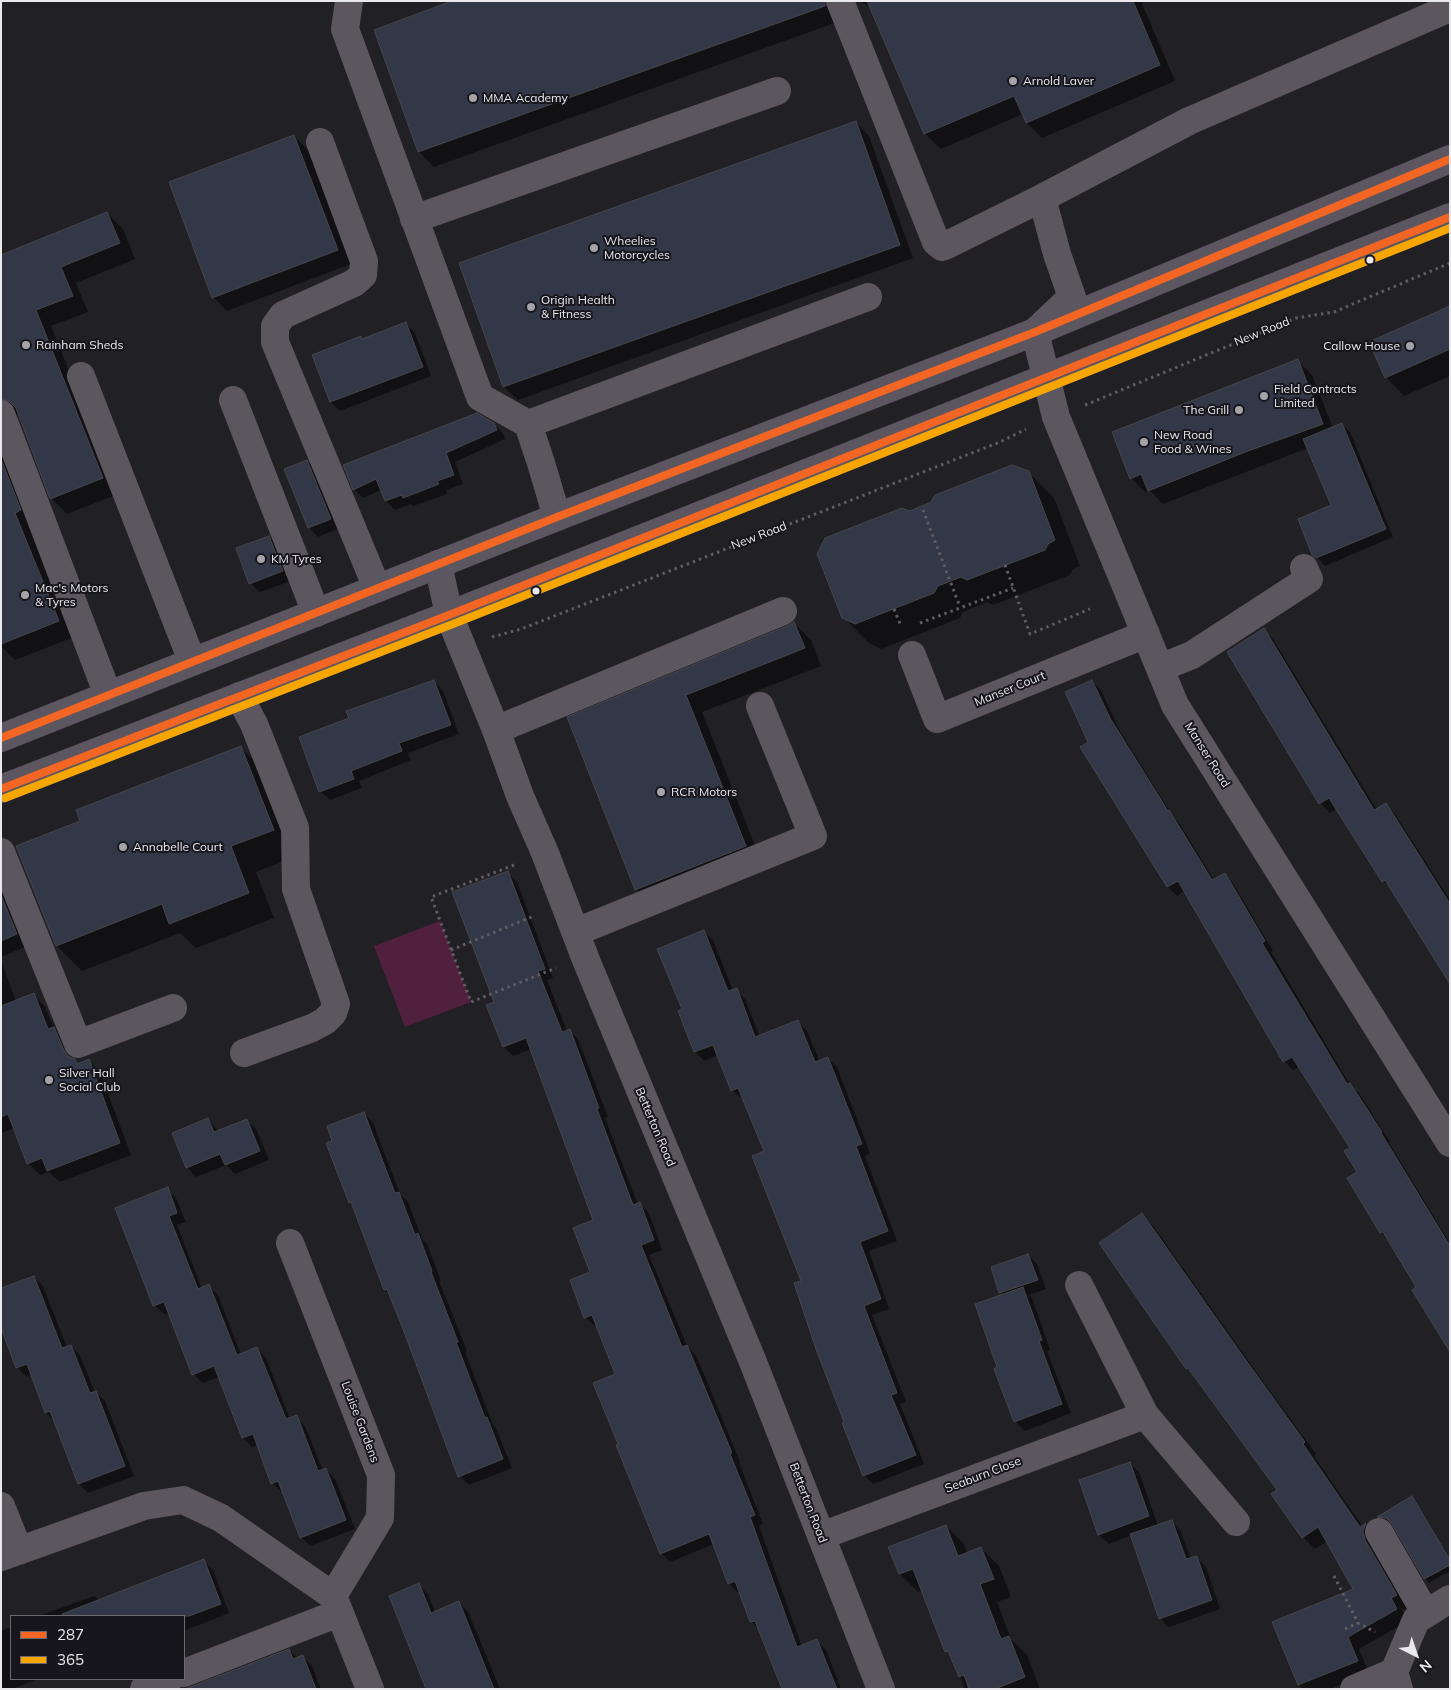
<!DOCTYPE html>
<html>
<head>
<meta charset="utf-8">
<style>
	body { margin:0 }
	#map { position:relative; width:1451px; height:1690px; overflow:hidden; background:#212025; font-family:Mulish,sans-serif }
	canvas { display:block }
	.frame { position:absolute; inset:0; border:2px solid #e9e9ee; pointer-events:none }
	.legend { position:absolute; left:10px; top:1615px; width:175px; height:65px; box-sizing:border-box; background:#17161c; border:1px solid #6b6a70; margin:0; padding:6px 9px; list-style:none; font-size:15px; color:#e9e9ee }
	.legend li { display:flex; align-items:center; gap:10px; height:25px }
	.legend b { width:25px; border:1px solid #6b6a70 }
	.north { position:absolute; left:1391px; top:1630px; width:50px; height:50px; -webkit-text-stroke:4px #17161c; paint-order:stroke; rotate:139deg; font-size:14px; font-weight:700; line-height:20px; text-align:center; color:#e9e9ee }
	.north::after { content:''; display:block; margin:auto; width:18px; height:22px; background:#e9e9ee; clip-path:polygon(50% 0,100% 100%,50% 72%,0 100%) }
</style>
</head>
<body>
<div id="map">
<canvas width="1451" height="1690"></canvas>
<div class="frame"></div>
<ul class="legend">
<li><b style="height:6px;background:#f26522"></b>287</li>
<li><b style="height:6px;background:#f7a600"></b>365</li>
</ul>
<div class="north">N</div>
</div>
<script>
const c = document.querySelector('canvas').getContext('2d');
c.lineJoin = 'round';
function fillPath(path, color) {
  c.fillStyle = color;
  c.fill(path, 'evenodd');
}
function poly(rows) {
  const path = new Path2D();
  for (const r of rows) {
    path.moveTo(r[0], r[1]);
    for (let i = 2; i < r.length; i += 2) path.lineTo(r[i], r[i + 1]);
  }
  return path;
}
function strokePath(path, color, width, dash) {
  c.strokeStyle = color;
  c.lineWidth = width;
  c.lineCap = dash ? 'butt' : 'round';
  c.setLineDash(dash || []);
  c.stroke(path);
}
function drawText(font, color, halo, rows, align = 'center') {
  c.font = font + ' Mulish,sans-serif';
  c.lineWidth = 4;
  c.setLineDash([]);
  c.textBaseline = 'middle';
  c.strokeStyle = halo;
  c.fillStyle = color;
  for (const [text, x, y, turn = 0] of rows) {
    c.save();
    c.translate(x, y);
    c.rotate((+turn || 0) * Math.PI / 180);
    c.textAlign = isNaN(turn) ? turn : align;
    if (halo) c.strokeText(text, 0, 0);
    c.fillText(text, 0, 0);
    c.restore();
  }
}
fillPath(poly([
	[440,921,471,1002,405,1027,374,946]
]), '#51203e');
fillPath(poly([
	[456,1,850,1,840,21,434,167,419,152],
	[860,1,1141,1,1175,81,1042,138,1027,123,1023,114,941,149,925,134,872,9],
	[856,122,869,136,913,258,518,400,504,387,461,264],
	[294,136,308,150,351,264,227,311,213,297],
	[107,213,123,229,135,259,76,283,88,312,51,326,118,494,67,514,51,498,19,414,11,415,1,428,1,256],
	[1450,307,1450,376,1404,396,1386,377],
	[406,324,415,333,431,376,340,411,331,402,363,340],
	[1298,361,1312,375,1333,428,1342,424,1350,432,1393,537,1325,566,1314,554,1332,506,1308,448,1163,504,1149,490,1145,492,1131,478],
	[493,424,503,433,505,439,455,462,463,484,446,490,447,494,413,506,411,504,395,510,386,501,381,490,363,498,354,489],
	[1,431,74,637,15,660,1,646],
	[307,461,316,470,340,528,318,537,309,527],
	[1028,472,1054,498,1080,566,1073,569,1070,575,993,605,987,602,963,612,960,618,881,649,869,643,843,617,910,512],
	[269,537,278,547,291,581,260,592,250,583],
	[794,623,811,640,821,666,702,712,762,863,654,906,636,889,569,718],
	[1264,630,1273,639,1377,810,1386,804,1395,814,1450,900,1450,982,1393,890,1383,881,1337,808,1330,813,1320,803,1228,652],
	[434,681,443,691,459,734,408,753,411,760,359,781,362,788,330,800,320,791,350,718],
	[1092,681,1101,690,1119,729,1172,815,1178,821,1214,880,1224,874,1233,883,1273,951,1271,952,1350,1085,1359,1093,1390,1142,1389,1143,1450,1243,1450,1350,1418,1287,1389,1241,1381,1233,1349,1179,1359,1173,1352,1148,1300,1067,1293,1070,1284,1061,1185,891,1177,896,1168,887,1082,747,1090,742],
	[241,747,266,773,299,855,256,872,274,918,196,948,180,933,82,971,57,946,82,822],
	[508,873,517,882,553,978,547,980,567,1031,569,1030,578,1039,608,1117,605,1118,638,1205,640,1204,649,1213,662,1250,649,1255,687,1346,696,1355,740,1462,739,1463,763,1524,759,1526,802,1647,817,1641,826,1650,841,1689,783,1689,760,1630,752,1622,740,1592,738,1593,729,1583,714,1544,670,1562,661,1553,620,1445,617,1375,597,1325,595,1326,585,1317,591,1273,595,1221,531,1049,513,1056,504,1047,488,1005,496,1002],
	[1,882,28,946,1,957],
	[703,931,713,940,733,991,736,990,745,999,760,1037,798,1022,807,1031,820,1062,828,1058,837,1067,870,1153,865,1156,897,1241,869,1251,889,1309,872,1315,906,1402,900,1404,924,1464,873,1484,864,1475,846,1423,802,1282,765,1152,744,1099,742,1099,732,1090,718,1055,704,1061,695,1051,683,1010],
	[1,961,16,1001,34,995,45,1007,54,1028,66,1040,74,1060,78,1064,88,1060,100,1072,131,1155,60,1182,49,1172,40,1175,28,1163,15,1128,1,1133],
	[364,1113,373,1123,400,1194,408,1202,422,1239,427,1244,441,1281,439,1281,467,1351,465,1352,493,1425,496,1428,512,1468,469,1485,460,1476,390,1294,385,1289,328,1144,334,1142],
	[208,1119,218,1131,246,1120,256,1129,269,1160,235,1174,226,1165,196,1177,187,1167],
	[167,1189,176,1198,186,1222,177,1225,202,1289,208,1286,218,1295,241,1355,257,1349,266,1358,290,1419,296,1417,305,1426,323,1471,326,1469,335,1479,355,1529,310,1546,301,1537,284,1492,282,1492,272,1483,258,1445,252,1447,243,1438,219,1377,203,1383,193,1374,169,1313,164,1314,154,1305],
	[1142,1215,1154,1227,1257,1373,1316,1454,1314,1456,1363,1527,1366,1525,1378,1536,1408,1607,1402,1610,1408,1621,1359,1649,1369,1673,1330,1689,1303,1689,1299,1685,1274,1623,1355,1589,1328,1541,1315,1549,1303,1537,1278,1491,1199,1380,1187,1368,1101,1244],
	[1028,1255,1037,1264,1046,1289,1029,1295,1032,1298,1050,1350,1047,1351,1071,1413,1025,1431,1015,1421,999,1368,1004,1296,1001,1292],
	[34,1277,43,1286,67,1348,71,1346,80,1355,95,1393,105,1401,134,1476,88,1493,79,1484,56,1423,46,1413,32,1375,27,1377,18,1368,1,1325],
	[1129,1463,1139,1472,1158,1526,1171,1521,1180,1530,1191,1559,1196,1557,1206,1567,1220,1609,1169,1627,1160,1618,1132,1535,1109,1544,1099,1535,1080,1481],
	[1412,1497,1416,1502,1450,1559,1450,1571,1429,1583,1425,1578,1394,1524,1383,1521,1379,1517],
	[946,1526,964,1544,967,1553,981,1548,999,1566,1011,1597,997,1602,1011,1639,1027,1655,1040,1689,965,1689,951,1656,946,1651,923,1590,918,1592,900,1574,890,1548],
	[204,1561,213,1570,229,1613,184,1631,184,1616,39,1616,94,1596,100,1601],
	[418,1585,428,1594,435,1613,459,1603,468,1612,500,1689,428,1689],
	[11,1627,11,1679,38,1679,12,1689,1,1689,1,1631],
	[289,1650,297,1658,303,1656,312,1666,321,1689,238,1689]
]), '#0007');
const building = poly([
	[452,1,825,1,825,6,418,152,374,30,452,1],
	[867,1,1133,1,1160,65,1026,123,1014,96,924,134,867,1],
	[856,121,900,245,503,387,459,263,856,121],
	[294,135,338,250,212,298,169,182,294,135],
	[107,212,120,243,61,267,73,296,36,310,103,478,50,499,16,408,10,402,1,399,1,255,107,212],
	[1450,306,1450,349,1385,378,1369,342,1450,306],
	[406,322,423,367,330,402,312,355,361,336,362,339,406,322],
	[1298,359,1323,424,1248,451,1148,491,1141,474,1130,479,1112,432,1298,359],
	[477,413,494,423,497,430,446,453,454,475,437,481,439,484,403,498,402,495,385,501,376,479,353,490,343,465,477,413],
	[1342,423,1386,529,1316,558,1312,555,1298,519,1331,505,1303,439,1342,423],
	[1,459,21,510,15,513,59,621,1,644,1,459],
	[307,460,331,519,308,528,284,469,307,460],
	[1012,465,1029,471,1055,540,1048,544,1045,550,967,580,961,577,938,586,934,593,855,624,842,618,817,554,825,538,902,508,910,511,931,502,935,495,1012,465],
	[269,536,283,571,249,584,236,548,269,536],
	[794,622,805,648,686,695,746,846,635,890,567,717,789,625,794,622],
	[1264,628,1374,810,1386,803,1450,904,1450,984,1385,880,1382,882,1329,798,1319,804,1227,652,1264,628],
	[434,680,451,725,399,743,402,751,351,771,354,779,319,792,299,737,349,718,346,711,434,680],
	[1092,680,1110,718,1168,811,1169,810,1212,880,1225,873,1265,941,1262,943,1347,1084,1350,1083,1382,1132,1381,1133,1450,1246,1450,1352,1412,1290,1416,1287,1383,1232,1380,1233,1347,1178,1357,1172,1344,1151,1350,1148,1292,1057,1283,1062,1178,881,1167,887,1080,747,1088,742,1065,692,1092,680],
	[241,746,274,830,231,846,249,893,169,924,162,904,56,946,16,846,80,821,76,810,241,746],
	[508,871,545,969,538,971,562,1032,570,1029,599,1108,597,1109,633,1205,640,1202,654,1240,641,1245,682,1347,687,1345,732,1453,730,1454,755,1515,750,1517,797,1647,817,1639,837,1689,782,1689,755,1621,750,1622,735,1581,728,1584,709,1534,660,1554,616,1445,618,1444,593,1383,615,1374,592,1315,584,1318,570,1280,590,1272,573,1228,593,1220,526,1038,503,1047,486,1005,494,1002,452,892,508,871],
	[1,895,17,934,1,941,1,895],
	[704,930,728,991,737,988,755,1037,798,1020,815,1062,828,1057,862,1144,856,1146,888,1231,860,1242,881,1299,864,1306,897,1393,891,1395,916,1455,863,1476,842,1423,844,1422,816,1349,794,1283,801,1281,752,1156,764,1151,738,1088,731,1091,713,1045,694,1052,678,1011,682,1009,657,949,704,930],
	[34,993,48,1029,54,1027,64,1050,68,1056,75,1059,77,1064,89,1059,120,1143,47,1171,42,1158,27,1164,8,1114,1,1117,1,1006,34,993],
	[364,1112,395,1193,399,1192,415,1235,418,1233,432,1271,431,1272,458,1342,456,1342,485,1418,487,1417,503,1459,458,1477,403,1329,387,1289,384,1290,351,1202,349,1203,326,1143,332,1141,327,1126,364,1112],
	[208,1118,214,1132,247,1119,260,1151,225,1165,220,1154,186,1168,172,1133,208,1118],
	[168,1187,177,1213,169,1216,198,1289,209,1284,237,1355,257,1347,286,1419,297,1415,318,1471,326,1468,346,1520,300,1538,278,1481,271,1484,253,1434,242,1438,214,1366,192,1375,164,1302,153,1306,115,1208,168,1187],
	[1142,1213,1245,1359,1305,1442,1303,1444,1360,1527,1366,1523,1363,1531,1365,1540,1397,1595,1391,1598,1397,1609,1348,1637,1358,1661,1298,1685,1272,1622,1353,1589,1318,1527,1302,1538,1271,1494,1277,1490,1188,1368,1186,1369,1099,1243,1142,1213],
	[1028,1254,1038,1280,999,1293,991,1267,1028,1254],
	[34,1276,62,1348,71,1345,90,1393,96,1391,125,1466,78,1484,50,1411,45,1413,27,1364,16,1368,1,1328,1,1288,34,1276],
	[1023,1287,1042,1340,1039,1341,1062,1404,1014,1422,994,1369,997,1367,975,1304,1023,1287],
	[1130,1462,1149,1516,1098,1535,1079,1480,1130,1462],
	[1412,1496,1450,1560,1450,1565,1424,1579,1392,1524,1386,1518,1377,1517,1412,1496],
	[1172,1520,1186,1559,1197,1556,1212,1600,1159,1619,1130,1534,1172,1520],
	[946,1525,958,1556,981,1547,994,1579,980,1584,1001,1639,1009,1636,1025,1677,995,1689,969,1689,964,1675,959,1677,948,1651,945,1652,913,1569,899,1574,888,1547,946,1525],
	[204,1559,221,1604,189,1616,63,1616,62,1614,204,1559],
	[419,1583,431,1613,459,1601,494,1689,426,1689,389,1596,419,1583],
	[289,1649,293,1659,303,1655,316,1689,185,1689,289,1649]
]);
fillPath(building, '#323847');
strokePath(building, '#46464a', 1);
strokePath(poly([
	[1085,405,1296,318,1334,312,1450,263],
	[923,510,960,607],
	[1005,565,1030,634,1090,609],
	[894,609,901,626],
	[920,623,1013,588],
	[492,637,521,629,1000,442,1026,429],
	[514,865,431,897,471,1002,556,968],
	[451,950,534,916],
	[1334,1576,1358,1623,1375,1632],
	[1345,1629,1358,1623]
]), '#605c62', 3, [2.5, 4]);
strokePath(poly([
	[349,1,345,29,480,397,528,424],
	[840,1,936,242,942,247,947,245,1042,198],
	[1450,8,1189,121,1042,198,1057,254,1072,297,1035,332,1056,417,1175,705,1450,1143],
	[320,142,364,261,363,275,354,283,283,315,275,326,275,342,377,588],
	[414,219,777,91],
	[81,376,192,661],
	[233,400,316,613],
	[1,414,108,695],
	[557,517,541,463,528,424,868,297],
	[438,564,449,615,496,730,520,796,545,853,586,960,753,1362,881,1689],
	[912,655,937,719,1146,634],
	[1160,668,1192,655,1309,579,1304,568],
	[239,696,254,724,295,828,296,889,336,1004,333,1013,325,1021,312,1028,244,1053],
	[496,730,783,611],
	[1,852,78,1044,173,1008],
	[576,932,813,836,760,706],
	[290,1243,381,1475,380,1518,333,1596],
	[1079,1285,1145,1415],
	[1,1506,19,1551],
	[1379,1532,1426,1614],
	[821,1536,1145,1415,1236,1522],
	[1,1557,144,1506,183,1500,221,1518,333,1596,370,1689],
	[184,1673,339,1613],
	[144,1689,169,1679],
	[1354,1689,1394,1672],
	[1399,1689,1394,1672,1416,1620,1450,1599]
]), '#5c565f', 28);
strokePath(poly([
	[1,738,557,517,1035,332,1450,159],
	[1,789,449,615,1450,217]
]), '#5c5661', 28);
strokePath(poly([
	[1,738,557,517,1035,332,1450,159],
	[1,789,449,615,1450,217]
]), '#f26522', 8);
strokePath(poly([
	[5,798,453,624,1450,228]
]), '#f7a600', 8);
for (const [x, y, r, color] of [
	[1013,81,5,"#a3a3a8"],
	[473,98,5,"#a3a3a8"],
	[594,248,5,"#a3a3a8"],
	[1370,260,4.5,"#e9e9ee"],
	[531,307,5,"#a3a3a8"],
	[26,345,5,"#a3a3a8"],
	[1410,346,5,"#a3a3a8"],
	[1264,396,5,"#a3a3a8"],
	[1239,410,5,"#a3a3a8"],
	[1144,442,5,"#a3a3a8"],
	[261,559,5,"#a3a3a8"],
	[536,591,4.5,"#e9e9ee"],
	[25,595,5,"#a3a3a8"],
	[661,792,5,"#a3a3a8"],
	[123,847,5,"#a3a3a8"],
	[49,1080,5,"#a3a3a8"]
]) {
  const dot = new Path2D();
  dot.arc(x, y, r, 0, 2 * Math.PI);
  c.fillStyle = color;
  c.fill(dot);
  strokePath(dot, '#17161c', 2);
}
drawText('12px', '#e9e9ee', '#17161c', [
	["Arnold Laver",1023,81],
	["MMA Academy",483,98],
	["Wheelies",604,241],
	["Motorcycles",604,255],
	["Origin Health",541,300],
	["& Fitness",541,314],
	["Rainham Sheds",36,345],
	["Callow House",1400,346,"right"],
	["Field Contracts",1274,389],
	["Limited",1274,403],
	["The Grill",1229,410,"right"],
	["New Road",1154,435],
	["Food & Wines",1154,449],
	["KM Tyres",271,559],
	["Mac's Motors",35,588],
	["& Tyres",35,602],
	["RCR Motors",671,792],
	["Annabelle Court",133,847],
	["Silver Hall",59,1073],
	["Social Club",59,1087]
], 'left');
drawText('12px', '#e9e9ee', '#17161c', [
	["New Road",1262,332,-22],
	["New Road",759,536,-21],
	["Manser Court",1010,689,-22],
	["Manser Road",1207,755,58],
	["Betterton Road",655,1127,67],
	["Louise Gardens",360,1422,69],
	["Seaburn Close",983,1475,-21],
	["Betterton Road",808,1503,69]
]);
</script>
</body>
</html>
